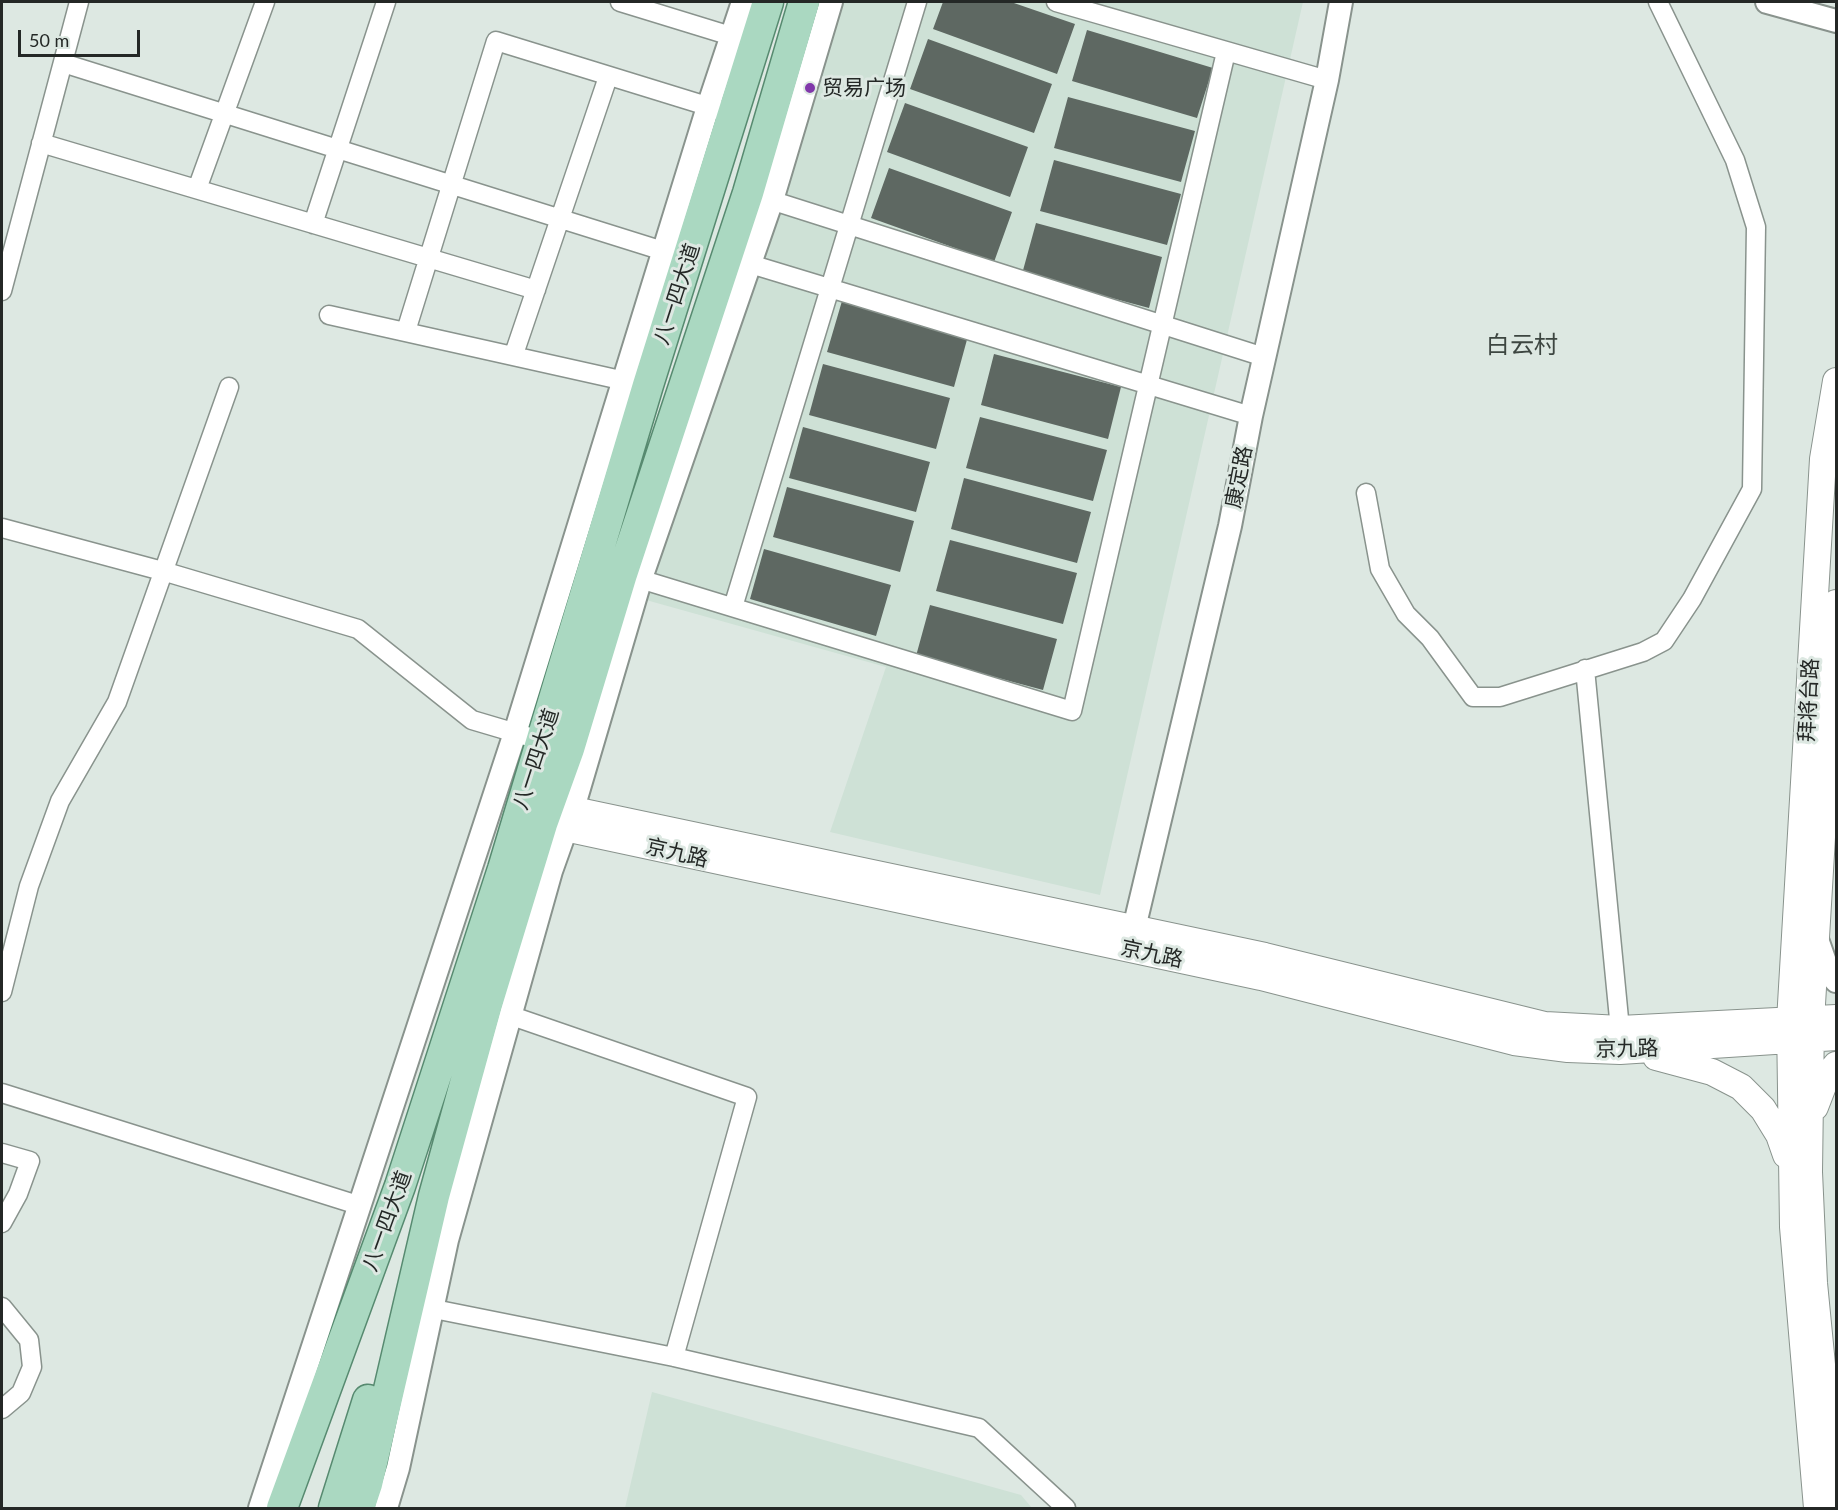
<!DOCTYPE html>
<html>
<head>
<meta charset="utf-8">
<style>
	body { margin:0 }
	#map { position:relative; width:1838px; height:1510px; overflow:hidden; background:#dde8e2; font-family:Lato,sans-serif }
	canvas { display:block }
	.frame { position:absolute; inset:0; border:3px solid #242826; pointer-events:none }
	.scale { position:absolute; left:18px; top:30px; width:122px; height:27px; box-sizing:border-box; border:3px solid #242826; border-top:0; padding-left:8px; font-size:18px; line-height:21px; white-space:nowrap; color:#242826; -webkit-text-stroke:4px #dde8e2; paint-order:stroke }
</style>
</head>
<body>
<div id="map">
<canvas width="1838" height="1510"></canvas>
<div class="frame"></div>
<div class="scale">50 m</div>
</div>
<script>
const c = document.querySelector('canvas').getContext('2d');
c.lineJoin = 'round';
function fillPath(path, color) {
  c.fillStyle = color;
  c.fill(path, 'evenodd');
}
function poly(rows) {
  const path = new Path2D();
  for (const r of rows) {
    path.moveTo(r[0], r[1]);
    for (let i = 2; i < r.length; i += 2) path.lineTo(r[i], r[i + 1]);
  }
  return path;
}
function strokePath(path, color, width, dash) {
  c.strokeStyle = color;
  c.lineWidth = width;
  c.lineCap = dash ? 'butt' : 'round';
  c.setLineDash(dash || []);
  c.stroke(path);
}
function drawText(font, color, halo, rows, align = 'center') {
  c.font = font + ' Lato,"Noto Sans SC",sans-serif';
  c.lineWidth = 6;
  c.setLineDash([]);
  c.textBaseline = 'middle';
  c.strokeStyle = halo;
  c.fillStyle = color;
  for (const [text, x, y, turn = 0] of rows) {
    c.save();
    c.translate(x, y);
    c.rotate((+turn || 0) * Math.PI / 180);
    c.textAlign = isNaN(turn) ? turn : align;
    if (halo) c.strokeText(text, 0, 0);
    c.fillText(text, 0, 0);
    c.restore();
  }
}
fillPath(poly([
	[843,2,1303,2,1100,895,830,832,886,667,646,600],
	[652,1392,1021,1495,1032,1508,625,1508]
]), '#cee1d6');
fillPath(poly([
	[943,2,1011,2,1075,24,1057,74,933,29],
	[1087,30,1213,68,1197,118,1072,81],
	[928,39,1052,84,1034,133,910,89],
	[1068,97,1195,131,1181,182,1054,148],
	[905,103,1028,147,1010,197,887,152],
	[1054,160,1181,194,1167,245,1040,211],
	[889,168,1012,212,994,262,871,218],
	[1036,223,1162,257,1149,308,1022,274],
	[842,301,968,336,954,387,827,352],
	[994,354,1121,387,1108,439,981,405],
	[823,364,950,398,936,449,809,415],
	[980,417,1107,450,1093,501,966,468],
	[803,427,930,462,916,512,789,478],
	[964,478,1091,512,1077,563,951,529],
	[787,487,914,521,900,572,773,537],
	[950,540,1077,573,1063,624,936,591],
	[764,549,891,585,876,636,750,599],
	[930,605,1057,639,1043,690,916,656]
]), '#5e6862');
const minor = poly([
	[620,2,744,40],
	[1056,2,1327,80],
	[63,63,676,255],
	[41,143,536,290],
	[197,189,265,2],
	[761,197,1264,357],
	[313,224,386,2],
	[737,260,1251,416],
	[2,291,79,2],
	[329,315,634,383],
	[406,331,496,41,720,110],
	[514,354,608,77],
	[1366,493,1380,569,1406,614,1430,638,1473,697,1500,697,1643,652,1664,641,1692,599,1752,489,1756,227,1735,160,1658,2],
	[2,528,166,572,358,629,472,720,543,741],
	[630,576,1072,711,1226,52],
	[733,607,917,2],
	[1585,669,1620,1029],
	[2,992,29,886,60,801,117,702,229,387],
	[512,1016,747,1097,674,1357],
	[2,1093,361,1206],
	[2,1153,30,1161,18,1194,2,1223],
	[2,1307,29,1340,32,1367,21,1393,2,1409],
	[434,1309,674,1357,979,1428,1066,1508]
]);
const tertiary = poly([
	[1767,2,1836,21],
	[1818,942,1829,973,1836,981],
	[1130,945,1230,526,1251,416,1327,80,1341,2],
	[260,1508,515,733,708,107,743,2],
	[386,1508,398,1468,447,1240,551,871,572,812,641,578,772,200,831,2]
]);
const secondary = poly([
	[531,801,1265,956,1545,1025,1620,1029,1836,1018],
	[523,819,1261,977,1514,1042,1568,1049,1620,1051,1836,1037],
	[1656,1057,1712,1072,1741,1087,1763,1109,1779,1135,1786,1155],
	[1815,1107,1827,1076,1836,1065],
	[1817,1508,1793,1227,1790,1021,1823,459,1836,381],
	[1836,1508,1814,1283,1809,1172,1811,1021,1836,603]
]);
const primary = poly([
	[282,1508,400,1186,503,869,648,385,768,2],
	[334,1508,368,1400],
	[359,1508,367,1484,434,1196,487,1004,542,824,569,749,622,574,748,193,804,2]
]);
strokePath(minor, '#89938d', 21);
strokePath(tertiary, '#89938d', 26);
strokePath(secondary, '#89938d', 28);
strokePath(primary, '#578a70', 33);
strokePath(minor, '#fff', 18);
strokePath(tertiary, '#fff', 22);
strokePath(secondary, '#fff', 26);
strokePath(primary, '#aad8c1', 30);
for (const [x, y, r, color] of [
	[810,88,6,"#8138aa"]
]) {
  const dot = new Path2D();
  dot.arc(x, y, r, 0, 2 * Math.PI);
  c.fillStyle = color;
  c.fill(dot);
  strokePath(dot, '#dde8e2', 2);
}
drawText('21px', '#242826', '#dde8e2', [
	["贸易广场",822,88]
], 'left');
drawText('21px', '#242826', '#dde8e2', [
	["八一四大道",677,294,-72],
	["康定路",1239,477,-79],
	["拜将台路",1809,700,-87],
	["八一四大道",536,759,-72],
	["京九路",677,853,13],
	["京九路",1152,954,12],
	["京九路",1627,1049,-1],
	["八一四大道",387,1221,-70]
]);
drawText('24px', '#3d4641', '#dde8e2', [
	["白云村",1522,345]
]);
</script>
</body>
</html>
